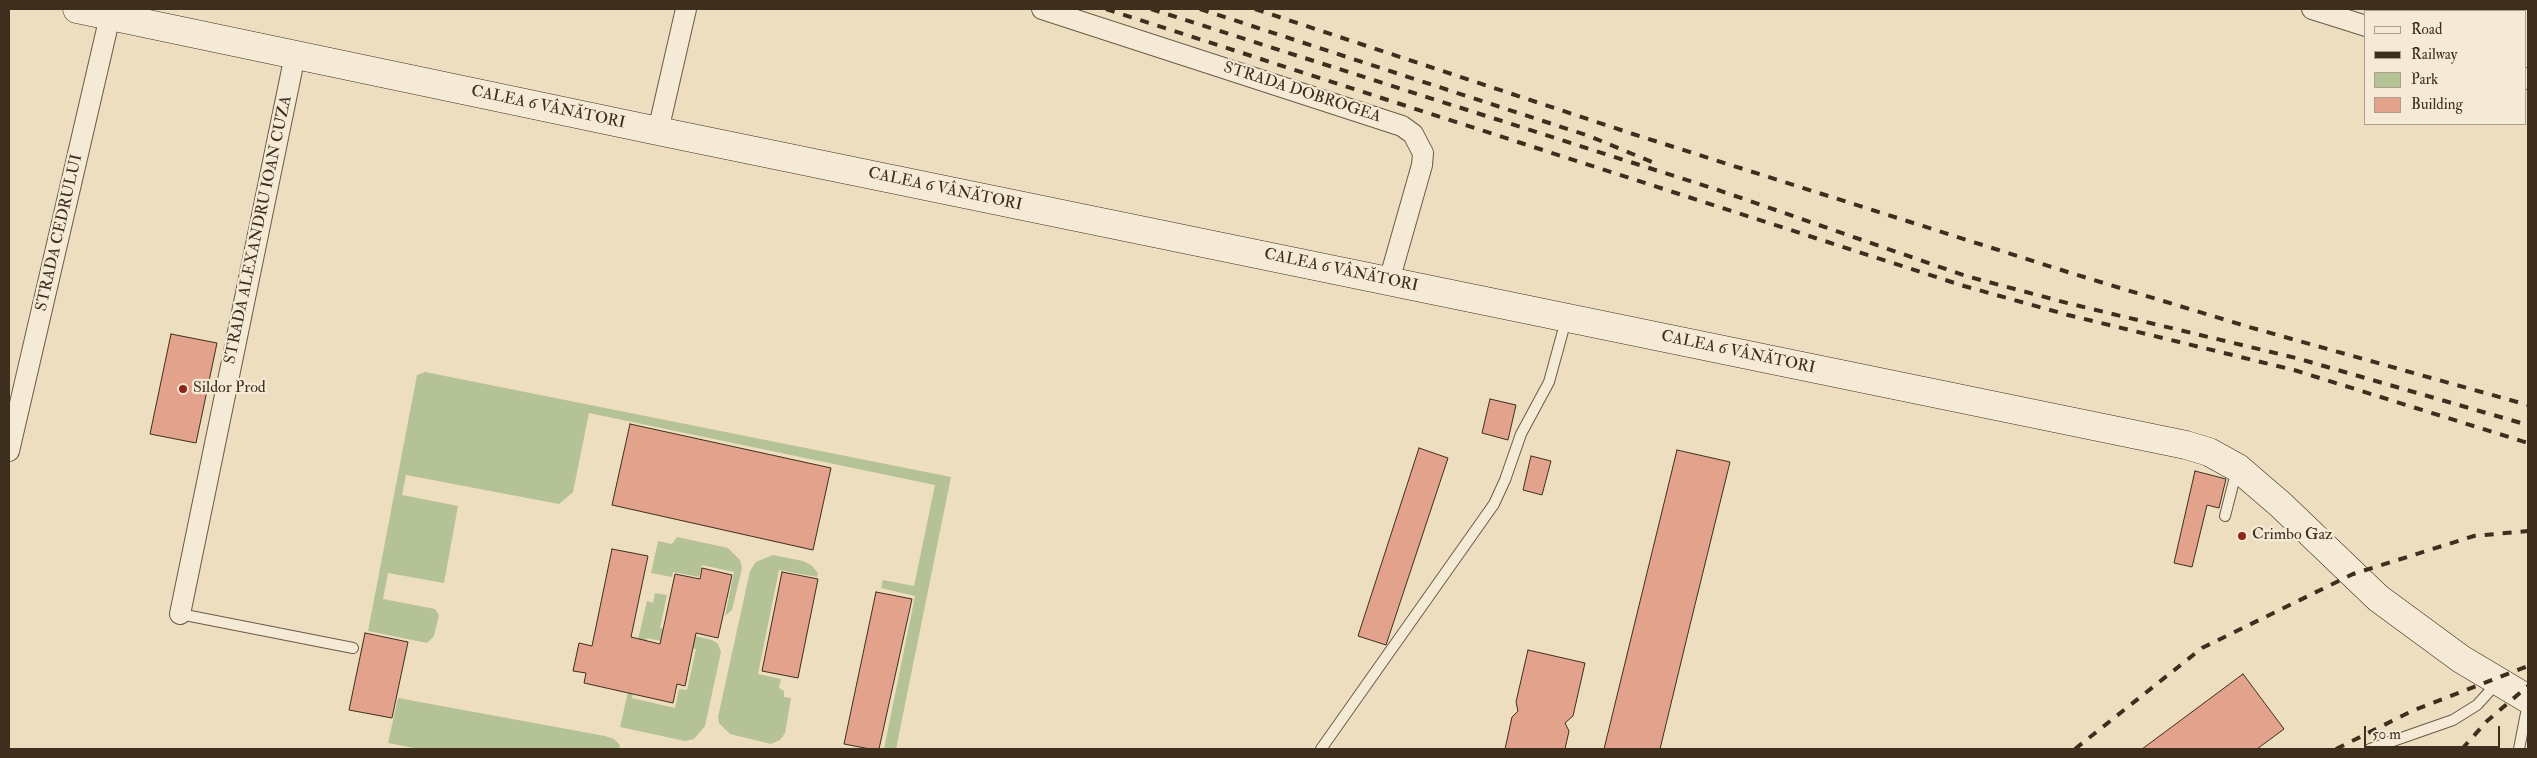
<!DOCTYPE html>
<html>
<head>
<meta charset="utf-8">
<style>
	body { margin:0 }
	#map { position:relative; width:2537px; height:758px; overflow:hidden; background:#eedec0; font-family:"IM FELL Double Pica",serif }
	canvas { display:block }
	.frame { position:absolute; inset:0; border:10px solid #3e2e1d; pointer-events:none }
	.legend { position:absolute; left:2364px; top:10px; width:162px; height:115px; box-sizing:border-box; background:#f4ead6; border:1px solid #ab9f8c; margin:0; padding:6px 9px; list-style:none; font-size:15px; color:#3e2e1d }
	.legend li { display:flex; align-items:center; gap:10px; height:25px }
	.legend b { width:25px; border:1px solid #ab9f8c }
	.scale { position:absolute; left:2364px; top:726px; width:136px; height:22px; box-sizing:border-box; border:2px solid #3e2e1d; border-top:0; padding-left:6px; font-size:15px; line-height:18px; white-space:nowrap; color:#3e2e1d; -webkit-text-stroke:4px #f4ead6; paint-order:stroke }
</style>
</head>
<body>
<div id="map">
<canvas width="2537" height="758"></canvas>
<div class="frame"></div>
<ul class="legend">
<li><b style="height:6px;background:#f4ead6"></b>Road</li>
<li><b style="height:6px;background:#3e2e1d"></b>Railway</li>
<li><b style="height:14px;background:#b4c296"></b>Park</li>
<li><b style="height:14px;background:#e2a28c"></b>Building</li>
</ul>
<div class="scale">50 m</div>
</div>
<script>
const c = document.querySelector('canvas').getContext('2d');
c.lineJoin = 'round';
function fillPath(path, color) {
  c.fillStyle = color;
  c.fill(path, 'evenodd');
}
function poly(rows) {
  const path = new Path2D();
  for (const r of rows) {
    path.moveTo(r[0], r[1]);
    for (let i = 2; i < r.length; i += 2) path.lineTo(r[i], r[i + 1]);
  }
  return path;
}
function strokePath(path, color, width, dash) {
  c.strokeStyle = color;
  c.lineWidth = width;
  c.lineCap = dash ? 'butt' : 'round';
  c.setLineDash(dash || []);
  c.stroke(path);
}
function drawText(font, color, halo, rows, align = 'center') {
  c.font = font + ' "IM FELL Double Pica",serif';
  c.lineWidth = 4.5;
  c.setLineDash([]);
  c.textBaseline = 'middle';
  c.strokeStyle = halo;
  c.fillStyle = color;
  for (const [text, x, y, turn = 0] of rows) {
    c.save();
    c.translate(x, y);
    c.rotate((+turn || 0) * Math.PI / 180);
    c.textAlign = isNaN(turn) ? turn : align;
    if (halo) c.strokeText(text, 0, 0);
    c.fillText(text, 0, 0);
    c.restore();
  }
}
fillPath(poly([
	[425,372,951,477,896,749,884,749,915,596,881,588,883,580,914,586,935,485,589,413,573,492,559,504,406,475,402,495,458,506,444,583,388,573,383,599,435,609,439,615,434,636,427,643,368,631,417,375],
	[677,537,728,548,740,560,742,568,732,610,725,616,734,572,702,565,699,577,673,572,672,577,651,573,658,541,672,544],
	[773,555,803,561,811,565,818,573,817,577,779,570,758,674,781,679,779,688,784,691,784,697,791,698,785,733,780,740,771,744,730,734,719,723,718,717,750,571,756,562],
	[655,593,667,595,660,628,712,640,718,644,721,652,705,726,694,739,685,741,620,727,630,683,635,684,632,698,675,708,679,689,687,690,696,649,647,638,640,667,632,665,647,601,653,603],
	[398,698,605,736,614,739,620,745,619,749,419,749,388,743]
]), '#b4c296');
const building = poly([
	[171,334,217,343,196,443,150,434,171,334],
	[1490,399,1516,405,1508,440,1482,433,1490,399],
	[630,424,831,468,813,550,612,505,630,424],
	[1419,448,1448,458,1386,645,1358,636,1419,448],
	[1677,450,1730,462,1690,625,1660,749,1604,749,1677,450],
	[1531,456,1551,461,1542,495,1523,490,1531,456],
	[2195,471,2226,479,2219,508,2207,505,2192,567,2174,563,2195,471],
	[612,549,648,556,631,637,660,644,675,574,700,579,702,568,732,575,718,638,696,633,685,686,677,684,673,703,584,683,586,673,573,671,579,643,592,646,612,549],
	[782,572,818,579,798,678,762,671,782,572],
	[876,592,912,599,879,749,870,749,844,744,876,592],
	[365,633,408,642,392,718,349,710,365,633],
	[1528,650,1585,663,1573,716,1565,723,1569,731,1565,749,1505,749,1512,717,1518,711,1516,702,1528,650],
	[2243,674,2284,729,2257,749,2142,749,2243,674]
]);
fillPath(building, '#e2a28c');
strokePath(building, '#3e2e1d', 1);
const service = poly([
	[2225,516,2237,469],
	[180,614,353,648],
	[1321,749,1494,504,1505,480,1521,434,1549,382,1566,320],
	[2370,749,2453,720,2477,705,2497,683],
	[2519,749,2528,703]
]);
const minor = poly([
	[1042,9,1402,126,1413,134,1423,153,1422,165,1389,281],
	[2312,9,2366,26],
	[2526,78,2528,79],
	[658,131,686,9],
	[9,451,110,16],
	[180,614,295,55]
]);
const secondary = poly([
	[77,9,658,131,2186,445,2209,452,2238,468,2281,505,2378,598,2461,659,2528,699]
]);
strokePath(service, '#6a5a46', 12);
strokePath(minor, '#6a5a46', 22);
strokePath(secondary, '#3e2e1d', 29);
strokePath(service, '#f4ead6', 10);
strokePath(minor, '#f4ead6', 20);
strokePath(secondary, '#f4ead6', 28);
strokePath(poly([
	[1106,9,1964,286,2068,315,2294,370,2528,443],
	[1151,9,1718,190,1966,276,2071,304,2296,358,2528,425],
	[1200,9,1589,136,1652,162],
	[1255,9,1633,134,2074,274,2249,327,2528,405],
	[2075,749,2202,648,2353,574,2474,536,2528,531],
	[2336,749,2412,711,2528,666],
	[2462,749,2487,721,2528,686]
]), '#3e2e1d', 4, [9, 9]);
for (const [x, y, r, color] of [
	[183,389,5,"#8f2418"],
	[2242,536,5,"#8f2418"]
]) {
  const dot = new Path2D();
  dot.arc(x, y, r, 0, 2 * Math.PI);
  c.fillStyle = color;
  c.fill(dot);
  strokePath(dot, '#f4ead6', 2);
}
drawText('16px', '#3e2e1d', '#f4ead6', [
	["STRADA DOBROGEA",1302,93,18],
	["CALEA 6 VÂNĂTORI",548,108,12],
	["CALEA 6 VÂNĂTORI",945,190,12],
	["STRADA ALEXANDRU IOAN CUZA",259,230,-78],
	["STRADA CEDRULUI",60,233,-77],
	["CALEA 6 VÂNĂTORI",1341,271,12],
	["CALEA 6 VÂNĂTORI",1738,353,12]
]);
drawText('16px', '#3e2e1d', '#f4ead6', [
	["Sildor Prod",193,389],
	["Crimbo Gaz",2252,536]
], 'left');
</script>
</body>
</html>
